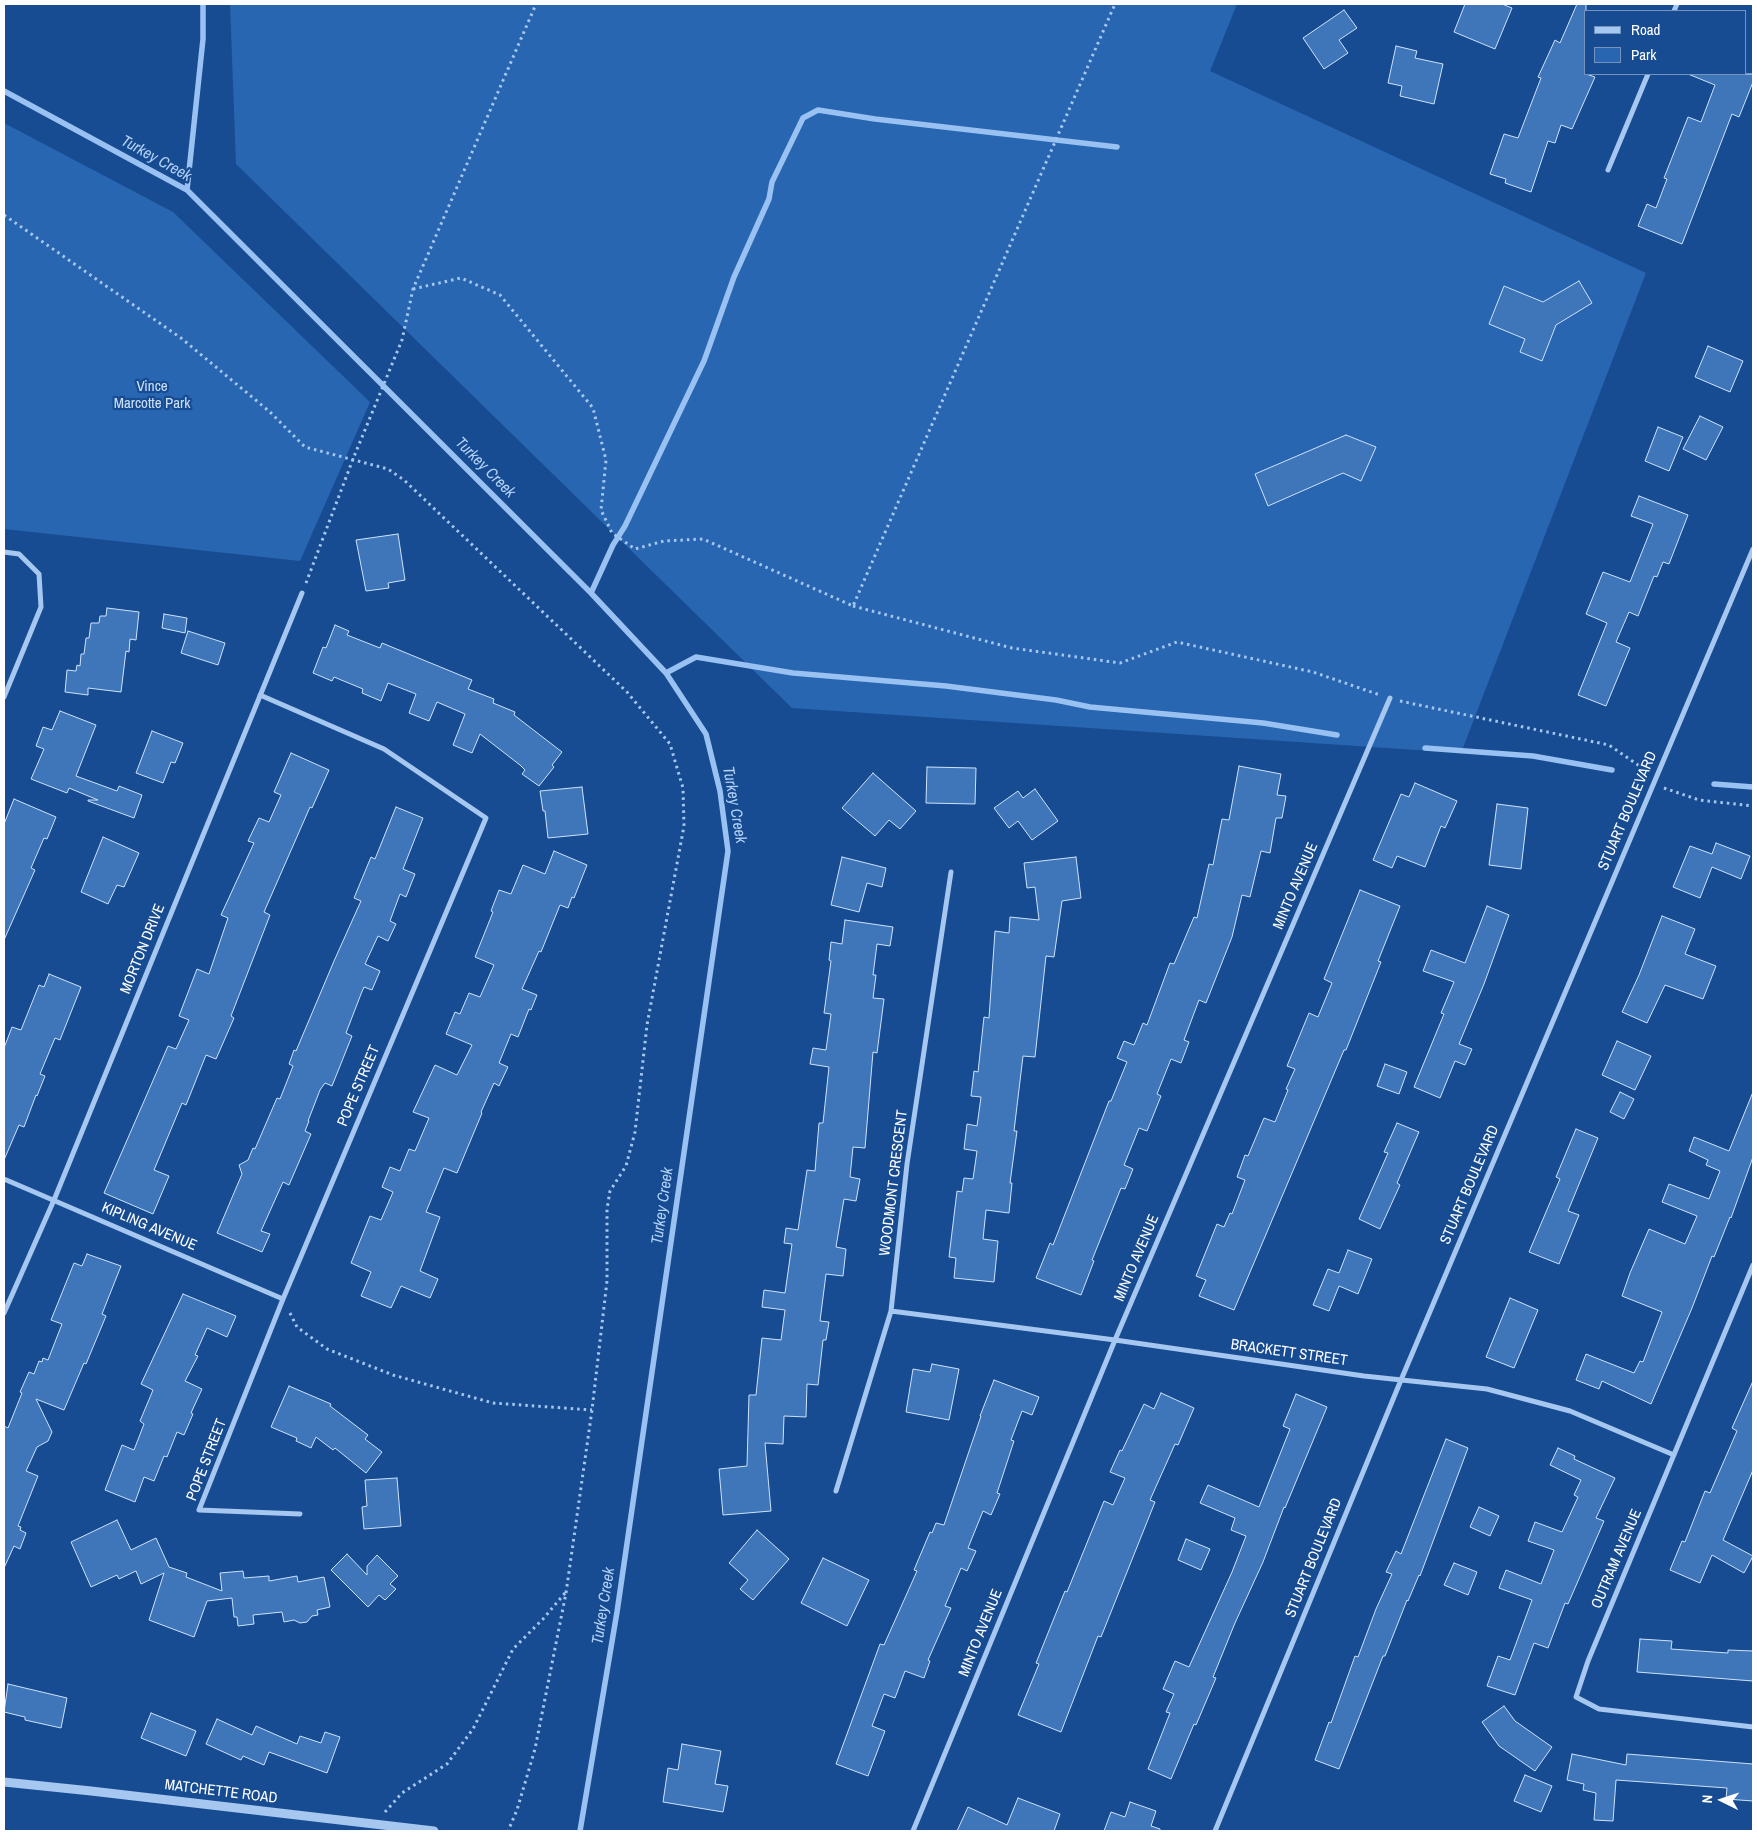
<!DOCTYPE html>
<html>
<head>
<meta charset="utf-8">
<style>
	body { margin:0 }
	#map { position:relative; width:1757px; height:1835px; overflow:hidden; background:#174c92; font-family:"Archivo Narrow",sans-serif }
	canvas { display:block }
	.frame { position:absolute; inset:0; border:5px solid #fff; pointer-events:none }
	.legend { position:absolute; left:1584px; top:10px; width:162px; height:65px; box-sizing:border-box; background:#174c92; border:1px solid #7494be; margin:0; padding:6px 9px; list-style:none; font-size:15px; color:#fff }
	.legend li { display:flex; align-items:center; gap:10px; height:25px }
	.legend b { width:25px; border:1px solid #7494be }
	.north { position:absolute; left:1697px; top:1775px; width:50px; height:50px; -webkit-text-stroke:4px #174c92; paint-order:stroke; rotate:274deg; font-size:14px; font-weight:700; line-height:20px; text-align:center; color:#fff }
	.north::after { content:''; display:block; margin:auto; width:18px; height:22px; background:#fff; clip-path:polygon(50% 0,100% 100%,50% 72%,0 100%) }
</style>
</head>
<body>
<div id="map">
<canvas width="1757" height="1835"></canvas>
<div class="frame"></div>
<ul class="legend">
<li><b style="height:6px;background:#a6c7f0"></b>Road</li>
<li><b style="height:14px;background:#2966b1"></b>Park</li>
</ul>
<div class="north">N</div>
</div>
<script>
const c = document.querySelector('canvas').getContext('2d');
c.lineJoin = 'round';
function fillPath(path, color) {
  c.fillStyle = color;
  c.fill(path, 'evenodd');
}
function poly(rows) {
  const path = new Path2D();
  for (const r of rows) {
    path.moveTo(r[0], r[1]);
    for (let i = 2; i < r.length; i += 2) path.lineTo(r[i], r[i + 1]);
  }
  return path;
}
function strokePath(path, color, width, dash) {
  c.strokeStyle = color;
  c.lineWidth = width;
  c.lineCap = dash ? 'butt' : 'round';
  c.setLineDash(dash || []);
  c.stroke(path);
}
function drawText(font, color, halo, rows, align = 'center') {
  c.font = font + ' "Archivo Narrow",sans-serif';
  c.lineWidth = 4.5;
  c.setLineDash([]);
  c.textBaseline = 'middle';
  c.strokeStyle = halo;
  c.fillStyle = color;
  for (const [text, x, y, turn = 0] of rows) {
    c.save();
    c.translate(x, y);
    c.rotate((+turn || 0) * Math.PI / 180);
    c.textAlign = isNaN(turn) ? turn : align;
    if (halo) c.strokeText(text, 0, 0);
    c.fillText(text, 0, 0);
    c.restore();
  }
}
fillPath(poly([
	[230,4,1237,4,1210,71,1646,273,1461,753,792,708,236,164],
	[4,123,173,212,370,402,300,561,4,529]
]), '#2966b1');
strokePath(poly([
	[4,91,187,190,591,593,666,673,706,734,720,791,728,851,617,1612,580,1831],
	[187,190,203,39,203,4],
	[591,593,613,545,625,526,704,361,734,277,769,199,772,182,803,118,818,110,875,119,1117,147],
	[666,673,696,657,793,673,946,686,1056,700,1090,707,1263,723,1337,735],
	[1425,748,1533,756,1612,770],
	[1714,784,1753,787]
]), '#99c2f3', 5.5);
const building = poly([
	[1465,4,1502,4,1512,8,1495,49,1454,32,1465,4],
	[1577,4,1586,4,1586,74,1595,77,1572,129,1561,125,1555,143,1548,141,1531,192,1505,183,1506,179,1490,174,1504,134,1518,138,1541,78,1538,77,1555,40,1560,43,1577,4],
	[1344,10,1357,28,1339,40,1348,53,1324,69,1303,38,1344,10],
	[1396,46,1417,51,1415,58,1443,64,1434,104,1400,96,1402,86,1388,83,1396,46],
	[1688,74,1753,74,1753,82,1739,117,1732,114,1682,244,1638,226,1647,204,1656,208,1667,179,1664,178,1688,117,1701,122,1715,85,1688,74],
	[1579,281,1592,303,1556,325,1542,361,1520,352,1525,339,1489,324,1504,286,1543,302,1579,281],
	[1708,346,1743,361,1730,392,1695,377,1708,346],
	[1700,416,1723,427,1706,460,1683,449,1700,416],
	[1658,427,1683,437,1669,471,1645,461,1658,427],
	[1346,435,1376,447,1361,481,1343,473,1268,506,1255,474,1346,435],
	[1639,496,1688,515,1669,564,1663,562,1657,577,1654,576,1638,616,1629,612,1616,642,1630,648,1606,706,1578,695,1607,623,1586,614,1603,572,1630,582,1653,524,1631,516,1639,496],
	[398,534,405,580,388,583,389,588,366,591,356,540,398,534],
	[107,608,139,612,136,640,130,639,129,652,126,651,121,692,88,688,88,695,65,692,67,670,76,671,77,665,80,666,81,654,84,654,86,638,89,638,91,623,99,623,100,616,106,616,107,608],
	[164,614,187,618,185,633,162,628,164,614],
	[335,625,349,631,347,635,380,648,382,643,472,680,468,689,494,699,493,703,515,712,514,715,562,752,552,765,554,767,539,786,522,774,525,770,520,765,480,734,472,753,453,745,465,714,437,702,429,721,409,713,416,694,388,683,381,701,362,693,363,689,334,677,332,681,313,673,323,647,326,648,335,625],
	[188,631,225,643,218,665,181,653,188,631],
	[60,711,96,725,76,776,117,791,119,786,142,795,134,818,88,801,88,800,98,800,69,788,67,793,31,779,44,749,36,746,43,727,52,730,60,711],
	[152,731,183,743,175,763,171,762,163,783,136,773,152,731],
	[291,753,329,770,312,808,310,807,264,912,270,915,231,1016,234,1018,216,1059,206,1055,186,1105,182,1103,154,1170,169,1176,153,1214,104,1193,168,1046,176,1049,189,1020,179,1016,197,969,209,974,228,918,221,915,254,843,248,841,259,818,269,822,281,795,274,792,291,753],
	[1239,766,1281,774,1277,795,1286,796,1282,818,1276,818,1270,853,1261,851,1250,897,1242,895,1232,937,1206,1003,1199,1000,1184,1040,1189,1042,1181,1063,1171,1059,1157,1094,1161,1096,1147,1131,1139,1128,1124,1165,1133,1169,1125,1189,1121,1188,1092,1260,1094,1261,1081,1295,1036,1278,1050,1243,1053,1245,1109,1101,1111,1101,1127,1062,1117,1058,1124,1041,1134,1045,1143,1023,1147,1025,1170,963,1174,964,1194,917,1197,918,1209,864,1213,865,1222,819,1229,820,1239,766],
	[927,767,976,768,975,804,926,803,927,767],
	[873,773,916,811,900,829,889,820,875,836,842,808,873,773],
	[1415,783,1457,801,1445,828,1441,826,1425,867,1397,856,1392,868,1373,860,1401,794,1409,797,1415,783],
	[582,787,588,834,548,838,545,811,543,811,540,791,582,787],
	[1035,789,1058,821,1032,840,1018,821,1009,828,994,808,1018,791,1023,798,1035,789],
	[14,799,56,817,47,839,44,838,31,868,35,870,4,940,4,824,14,799],
	[1497,804,1528,808,1521,869,1489,865,1497,804],
	[396,807,423,818,403,869,415,874,406,897,400,894,390,921,396,924,388,941,378,936,365,964,380,971,372,990,364,987,361,994,346,1033,352,1036,332,1086,325,1083,320,1090,308,1121,309,1121,305,1131,311,1134,289,1185,283,1182,261,1231,270,1234,262,1252,217,1233,242,1174,239,1165,248,1160,253,1148,255,1149,277,1098,280,1099,293,1066,289,1064,294,1050,296,1051,334,961,361,901,354,898,371,857,375,859,396,807],
	[103,837,139,853,124,887,117,885,108,904,81,892,103,837],
	[1716,843,1750,856,1741,879,1712,867,1700,898,1673,887,1690,846,1712,854,1716,843],
	[554,851,587,865,574,898,572,897,568,908,560,905,541,952,539,951,522,989,537,995,531,1010,529,1009,518,1037,511,1034,499,1063,508,1067,499,1086,494,1083,481,1112,482,1113,457,1173,444,1168,426,1212,440,1217,420,1271,438,1279,430,1298,401,1286,391,1308,361,1296,371,1272,351,1263,370,1216,381,1220,393,1192,382,1187,390,1167,400,1171,409,1149,415,1151,429,1118,413,1112,435,1065,457,1075,472,1045,446,1034,455,1012,460,1014,469,993,480,997,494,965,475,957,493,912,491,911,499,890,511,894,523,865,545,874,554,851],
	[842,857,886,868,882,887,867,883,859,912,831,905,842,857],
	[1076,857,1081,898,1062,901,1054,957,1046,956,1035,1057,1023,1056,1014,1131,1017,1131,1010,1183,1012,1183,1009,1213,986,1210,983,1239,998,1241,994,1282,954,1278,956,1258,949,1257,957,1191,962,1192,964,1178,973,1179,977,1151,964,1149,967,1124,977,1126,981,1097,971,1096,974,1071,978,1072,984,1017,989,1018,995,931,1009,933,1010,917,1039,920,1035,887,1027,888,1024,863,1076,857],
	[1360,890,1400,906,1378,961,1381,962,1346,1050,1344,1050,1234,1310,1199,1296,1206,1280,1196,1276,1217,1224,1224,1227,1230,1213,1232,1214,1245,1180,1237,1177,1245,1155,1248,1156,1264,1118,1275,1122,1288,1090,1286,1089,1295,1069,1287,1066,1309,1013,1318,1017,1332,983,1324,979,1360,890],
	[1487,906,1509,915,1484,984,1459,1044,1472,1049,1465,1065,1455,1061,1440,1098,1414,1087,1444,1014,1441,1013,1454,982,1423,971,1431,950,1465,963,1487,906],
	[1662,916,1695,929,1685,954,1716,966,1703,999,1665,985,1647,1023,1622,1012,1639,975,1662,916],
	[845,920,893,927,890,946,877,944,873,975,876,975,873,998,884,999,877,1053,873,1052,865,1148,853,1147,850,1177,860,1179,856,1201,844,1199,836,1247,846,1249,843,1276,826,1274,820,1321,829,1322,826,1340,823,1340,818,1385,807,1384,806,1417,784,1416,783,1444,765,1443,771,1511,723,1515,719,1469,747,1466,749,1395,756,1395,762,1338,781,1340,785,1310,762,1307,764,1290,785,1293,792,1244,784,1243,786,1228,798,1230,807,1170,815,1171,819,1123,823,1123,829,1067,810,1064,813,1048,826,1050,831,1014,824,1013,831,961,829,960,831,942,842,944,845,920],
	[49,974,81,987,60,1040,55,1038,40,1074,45,1076,37,1096,36,1095,24,1127,19,1125,4,1160,4,1048,12,1027,21,1030,39,985,44,987,49,974],
	[1617,1041,1651,1056,1635,1090,1602,1075,1617,1041],
	[1385,1064,1407,1072,1399,1094,1377,1086,1385,1064],
	[1620,1092,1634,1099,1624,1119,1610,1112,1620,1092],
	[1753,1092,1753,1157,1731,1218,1730,1217,1714,1257,1712,1256,1692,1308,1651,1404,1602,1381,1599,1389,1576,1380,1586,1354,1634,1373,1640,1361,1643,1362,1662,1312,1622,1296,1630,1273,1649,1229,1685,1244,1697,1216,1662,1202,1669,1184,1709,1199,1720,1171,1706,1165,1708,1160,1689,1151,1694,1137,1729,1151,1753,1092],
	[1397,1123,1419,1132,1397,1183,1400,1185,1380,1229,1359,1219,1388,1153,1384,1152,1397,1123],
	[1576,1129,1598,1138,1568,1211,1579,1215,1559,1264,1529,1252,1560,1179,1556,1177,1576,1129],
	[1348,1250,1372,1259,1358,1294,1339,1286,1329,1311,1313,1305,1328,1269,1339,1273,1348,1250],
	[87,1254,121,1266,102,1314,106,1316,86,1364,84,1363,64,1410,36,1399,52,1432,48,1441,37,1447,26,1471,38,1476,18,1526,21,1527,20,1530,26,1533,20,1549,14,1546,4,1568,4,1426,8,1428,22,1393,20,1392,29,1372,34,1374,39,1361,42,1362,43,1358,48,1360,62,1324,51,1320,74,1263,82,1266,87,1254],
	[183,1294,236,1316,227,1337,207,1328,195,1355,198,1356,185,1381,202,1389,191,1413,193,1414,184,1435,177,1432,167,1457,164,1456,154,1481,144,1477,135,1502,105,1490,122,1445,134,1450,144,1424,140,1421,153,1390,141,1384,183,1294],
	[1510,1298,1538,1310,1514,1368,1486,1357,1510,1298],
	[932,1364,959,1369,949,1420,906,1412,913,1369,930,1372,932,1364],
	[994,1380,1039,1397,1032,1415,1022,1411,1011,1440,1014,1441,997,1493,1000,1494,991,1515,983,1511,968,1548,976,1551,967,1571,961,1568,945,1606,951,1608,928,1660,930,1661,924,1678,905,1671,895,1698,884,1694,872,1726,885,1731,868,1776,836,1764,880,1644,884,1645,917,1571,914,1570,930,1532,932,1533,936,1523,944,1525,981,1416,980,1416,994,1380],
	[1753,1381,1753,1470,1723,1540,1753,1556,1744,1573,1712,1555,1700,1583,1670,1570,1682,1541,1685,1542,1705,1491,1710,1493,1737,1431,1732,1428,1753,1381],
	[289,1386,331,1404,330,1406,368,1435,365,1439,382,1452,366,1473,335,1448,333,1450,316,1437,311,1448,296,1441,297,1438,271,1427,289,1386],
	[1161,1393,1194,1408,1178,1445,1175,1444,1150,1500,1155,1502,1101,1637,1098,1636,1061,1732,1018,1715,1039,1664,1036,1663,1050,1628,1065,1591,1067,1592,1104,1501,1113,1505,1125,1478,1110,1472,1120,1450,1122,1451,1144,1404,1154,1409,1161,1393],
	[1296,1394,1327,1407,1285,1508,1284,1507,1263,1562,1235,1623,1213,1677,1216,1678,1196,1725,1194,1724,1171,1779,1148,1769,1170,1713,1166,1712,1174,1694,1163,1689,1175,1661,1189,1667,1232,1572,1246,1536,1231,1530,1235,1518,1200,1503,1208,1485,1259,1507,1290,1429,1283,1426,1296,1394],
	[1446,1439,1468,1448,1420,1576,1419,1575,1408,1601,1407,1600,1385,1656,1383,1656,1339,1769,1315,1760,1329,1722,1331,1723,1355,1656,1358,1657,1376,1609,1392,1574,1386,1572,1396,1551,1401,1554,1446,1439],
	[1558,1448,1575,1456,1574,1459,1615,1478,1596,1518,1604,1521,1568,1604,1565,1603,1548,1648,1534,1643,1515,1695,1487,1686,1498,1656,1510,1660,1532,1600,1499,1588,1506,1570,1541,1584,1554,1550,1528,1541,1535,1522,1562,1532,1578,1497,1574,1495,1581,1480,1550,1465,1558,1448],
	[397,1478,401,1526,364,1529,362,1507,367,1506,365,1480,397,1478],
	[1479,1507,1499,1516,1490,1536,1470,1527,1479,1507],
	[117,1520,131,1550,156,1538,169,1567,187,1573,186,1577,222,1591,220,1573,243,1571,244,1578,269,1576,269,1581,297,1576,298,1582,324,1577,330,1607,317,1610,318,1615,312,1616,307,1622,300,1623,294,1620,284,1622,282,1612,253,1615,254,1624,238,1626,237,1617,234,1617,232,1598,207,1601,194,1637,149,1620,164,1573,141,1584,136,1571,119,1579,117,1575,91,1587,71,1542,117,1520],
	[757,1530,789,1559,753,1600,740,1589,748,1580,729,1563,757,1530],
	[1186,1539,1210,1549,1201,1570,1178,1560,1186,1539],
	[347,1554,367,1575,367,1566,377,1555,398,1576,390,1584,396,1589,385,1600,379,1595,368,1607,331,1570,347,1554],
	[823,1558,869,1580,847,1626,801,1603,823,1558],
	[1454,1563,1477,1572,1468,1595,1444,1585,1454,1563],
	[1640,1639,1672,1641,1671,1649,1728,1653,1728,1650,1753,1651,1753,1681,1637,1672,1640,1639],
	[8,1684,67,1698,61,1728,25,1720,25,1717,4,1712,8,1684],
	[1504,1706,1515,1721,1552,1747,1535,1771,1499,1746,1482,1722,1504,1706],
	[151,1713,196,1731,186,1756,141,1738,151,1713],
	[217,1719,252,1735,256,1726,297,1744,300,1736,321,1743,325,1732,340,1737,327,1773,269,1752,264,1765,243,1756,241,1760,206,1744,217,1719],
	[682,1744,721,1751,715,1784,728,1786,723,1812,663,1802,668,1768,678,1770,682,1744],
	[1572,1754,1626,1765,1627,1754,1753,1764,1753,1801,1726,1799,1727,1788,1616,1780,1613,1821,1594,1820,1596,1793,1583,1790,1584,1784,1567,1780,1572,1754],
	[1525,1775,1552,1786,1541,1812,1514,1801,1525,1775],
	[1018,1798,1060,1814,1054,1831,957,1831,968,1807,1007,1825,1018,1798],
	[1130,1802,1156,1811,1151,1826,1160,1829,1160,1831,1104,1831,1111,1812,1125,1817,1130,1802]
]);
fillPath(building, '#3f76ba');
strokePath(building, '#cde2fb', 1);
strokePath(poly([
	[4,215,181,338,270,412,305,447,388,469,404,480,627,692,670,744,683,788,684,826,647,1025,635,1132,626,1166,610,1191,607,1209,607,1281,592,1410,566,1593,535,1749,517,1810,508,1831],
	[413,289,461,278,500,295,593,408,606,460,601,510,612,533,635,549,664,541,703,539,853,606,1115,4],
	[306,583,353,459,402,340,413,289,536,4],
	[853,606,1012,648,1120,663,1177,642,1313,672,1380,695],
	[1400,701,1609,745,1638,765,1646,775],
	[1664,788,1699,800,1753,806],
	[290,1313,297,1327,327,1349,393,1375,493,1403,592,1410],
	[385,1812,402,1793,447,1764,473,1729,513,1649,543,1619,565,1593]
]), '#a6c7f0', 3, [2.5, 4]);
strokePath(poly([
	[1674,11,1677,4],
	[1608,170,1648,74],
	[4,552,19,554,39,574,41,607,4,697],
	[260,695,384,749,486,818,283,1299,199,1510,300,1514],
	[4,1179,283,1299],
	[1753,1265,1588,1661,1576,1697,1599,1709,1753,1727],
	[891,1311,1115,1340,1364,1376,1487,1389,1570,1411,1674,1455],
	[4,1313,54,1200,302,593],
	[836,1491,891,1311,907,1164,951,872],
	[913,1831,1115,1340,1390,698],
	[1215,1831,1401,1380,1753,549]
]), '#a6c7f0', 5);
strokePath(poly([
	[4,1782,91,1791,434,1831]
]), '#a6c7f0', 9);
drawText('15px', '#cde2fb', '#174c92', [
	["Vince",152,387],
	["Marcotte Park",152,404]
]);
drawText('15px', '#fff', '#174c92', [
	["STUART BOULEVARD",1628,811,-67],
	["MINTO AVENUE",1296,886,-67],
	["MORTON DRIVE",143,949,-68],
	["POPE STREET",359,1086,-67],
	["WOODMONT CRESCENT",894,1183,-83],
	["STUART BOULEVARD",1470,1185,-67],
	["KIPLING AVENUE",149,1227,23],
	["MINTO AVENUE",1137,1258,-67],
	["BRACKETT STREET",1289,1353,8],
	["POPE STREET",207,1460,-69],
	["STUART BOULEVARD",1314,1558,-68],
	["OUTRAM AVENUE",1617,1559,-67],
	["MINTO AVENUE",981,1633,-68],
	["MATCHETTE ROAD",221,1792,7]
]);
drawText('italic 16px', '#b2d1f7', '#174c92', [
	["Turkey Creek",156,159,29],
	["Turkey Creek",485,468,45],
	["Turkey Creek",734,805,80],
	["Turkey Creek",663,1206,-82],
	["Turkey Creek",604,1606,-81]
]);
</script>
</body>
</html>
